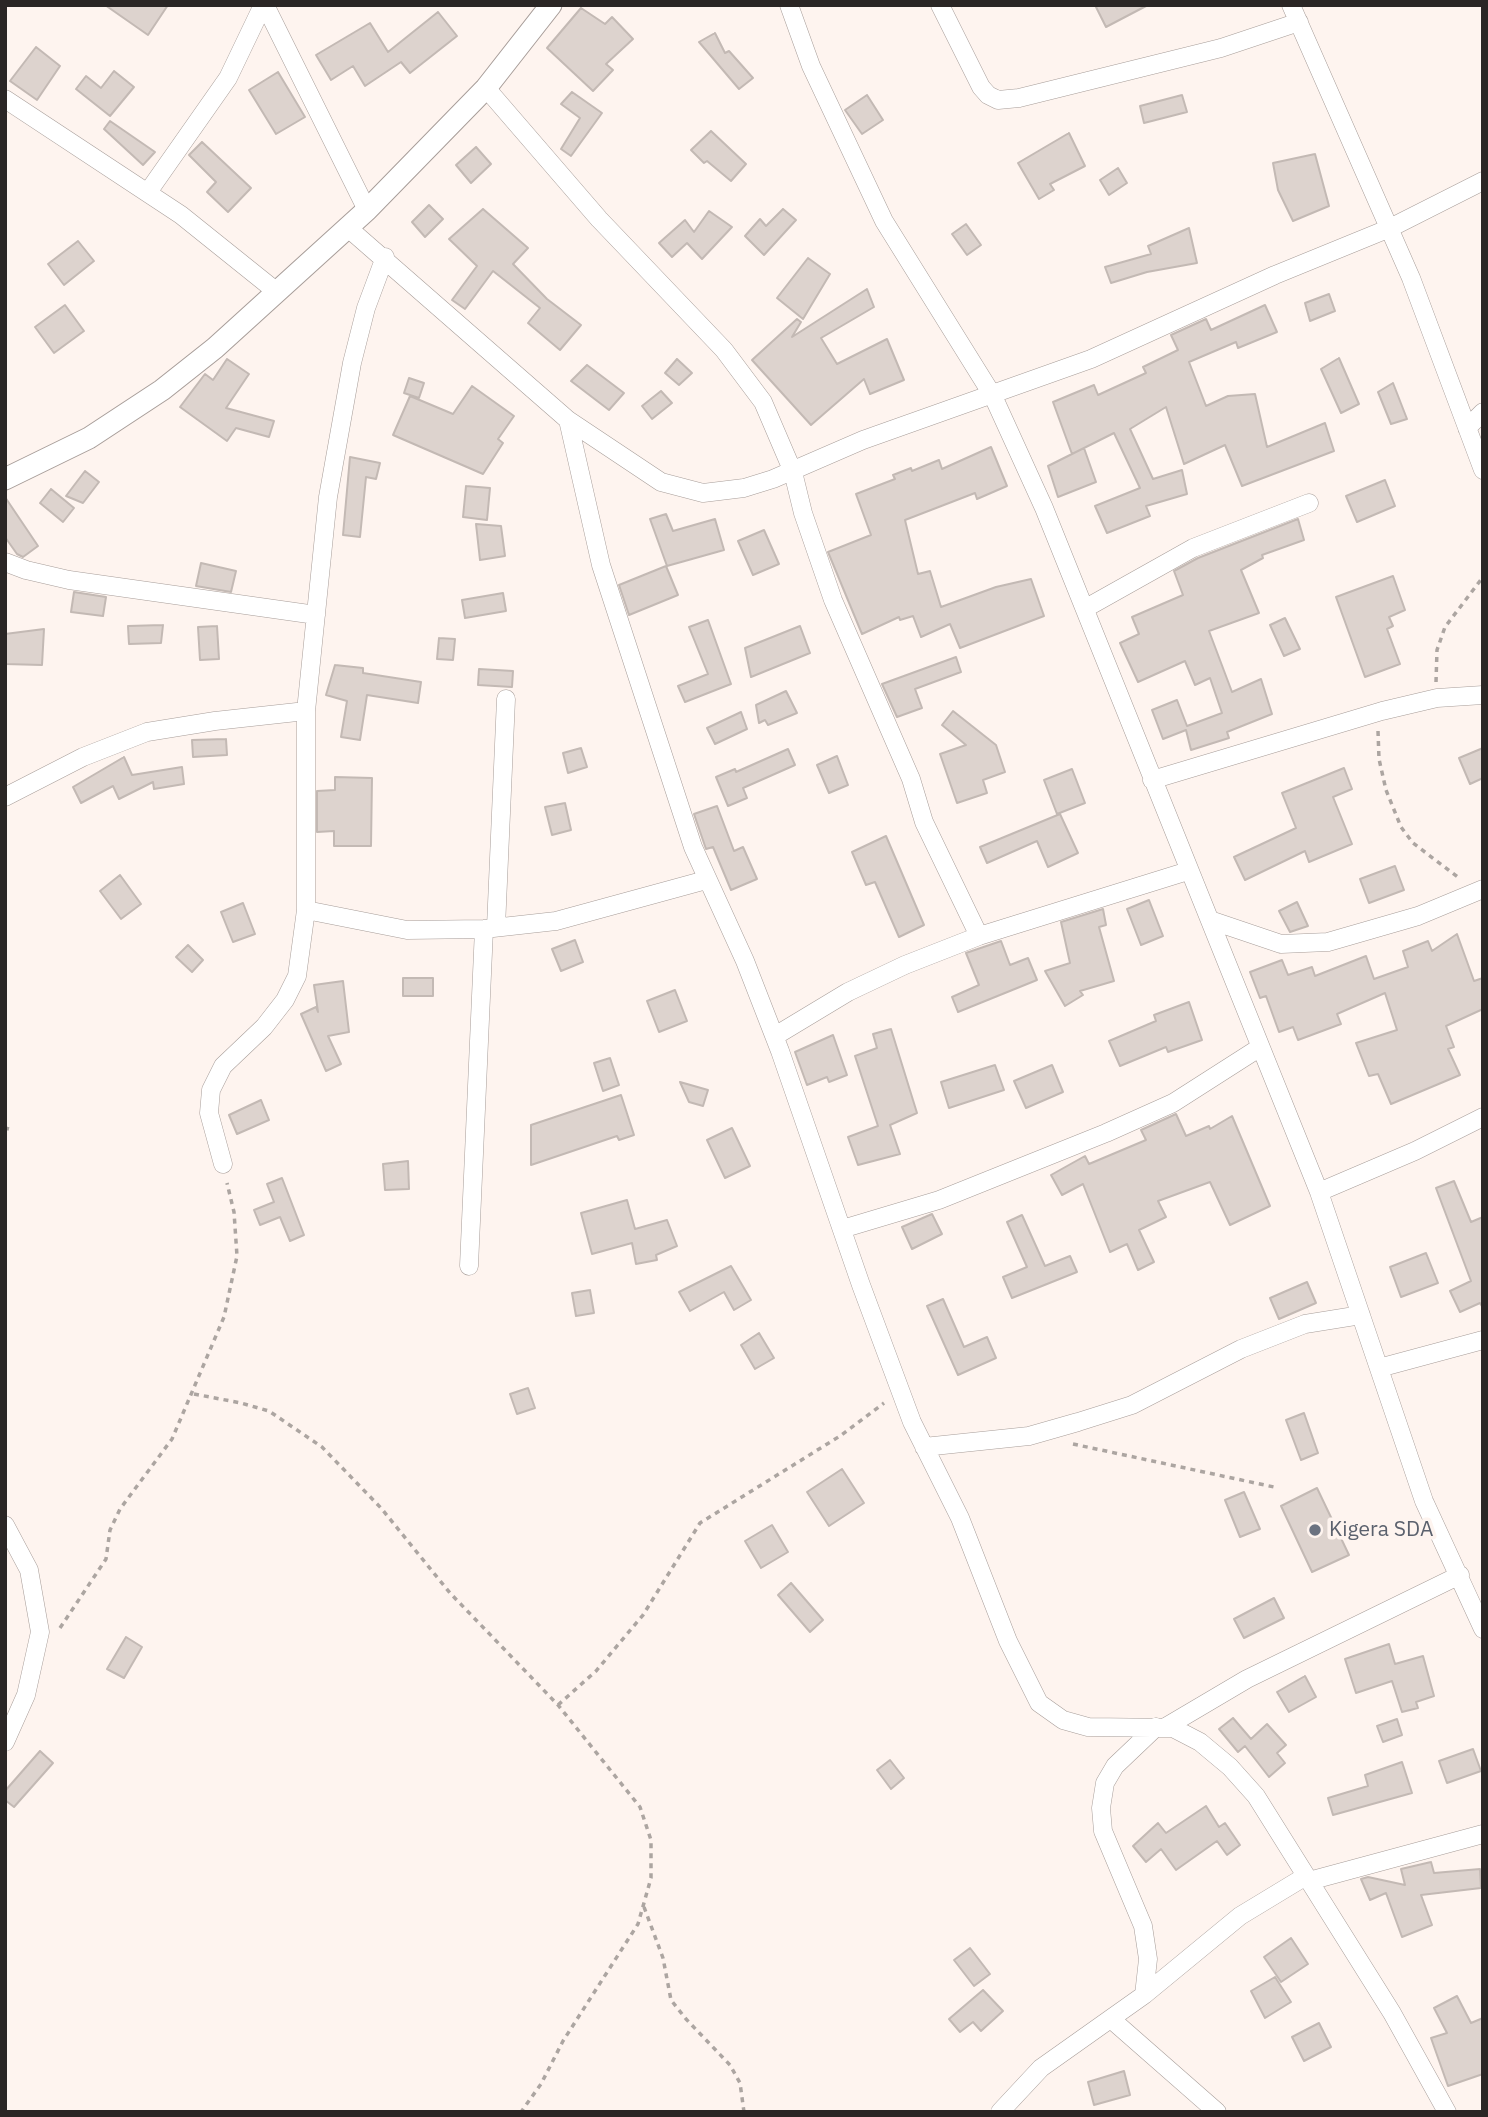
<!DOCTYPE html>
<html>
<head>
<meta charset="utf-8">
<style>
	body { margin:0 }
	#map { position:relative; width:1488px; height:2117px; overflow:hidden; background:#fef4ef; font-family:"IBM Plex Sans",sans-serif }
	canvas { display:block }
	.frame { position:absolute; inset:0; border:7px solid #2a2625; pointer-events:none }
</style>
</head>
<body>
<div id="map">
<canvas width="1488" height="2117"></canvas>
<div class="frame"></div>
</div>
<script>
const c = document.querySelector('canvas').getContext('2d');
c.lineJoin = 'round';
function fillPath(path, color) {
  c.fillStyle = color;
  c.fill(path, 'evenodd');
}
function poly(rows) {
  const path = new Path2D();
  for (const r of rows) {
    path.moveTo(r[0], r[1]);
    for (let i = 2; i < r.length; i += 2) path.lineTo(r[i], r[i + 1]);
  }
  return path;
}
function strokePath(path, color, width, dash) {
  c.strokeStyle = color;
  c.lineWidth = width;
  c.lineCap = dash ? 'butt' : 'round';
  c.setLineDash(dash || []);
  c.stroke(path);
}
function drawText(font, color, halo, rows, align = 'center') {
  c.font = font + ' "IBM Plex Sans",sans-serif';
  c.lineWidth = 7;
  c.setLineDash([]);
  c.textBaseline = 'middle';
  c.strokeStyle = halo;
  c.fillStyle = color;
  for (const [text, x, y, turn = 0] of rows) {
    c.save();
    c.translate(x, y);
    c.rotate((+turn || 0) * Math.PI / 180);
    c.textAlign = isNaN(turn) ? turn : align;
    if (halo) c.strokeText(text, 0, 0);
    c.fillText(text, 0, 0);
    c.restore();
  }
}
const building = poly([
	[105,5,168,5,148,35,105,5],
	[1095,5,1148,5,1106,27,1095,5],
	[581,8,605,24,612,17,633,39,606,64,613,70,593,91,547,48,581,8],
	[438,12,457,36,410,73,401,62,365,86,353,66,331,80,316,55,370,23,388,52,438,12],
	[715,33,725,53,729,51,753,78,739,89,699,42,715,33],
	[36,47,60,66,37,100,10,81,36,47],
	[114,71,134,87,110,116,76,89,86,76,101,88,114,71],
	[278,72,305,117,276,134,249,90,278,72],
	[572,92,602,113,571,156,561,149,580,118,561,104,572,92],
	[867,95,883,120,862,134,845,110,867,95],
	[1182,95,1187,112,1144,123,1140,106,1182,95],
	[110,121,155,152,143,165,104,129,110,121],
	[711,131,746,164,731,181,707,161,704,163,691,150,711,131],
	[1069,133,1085,166,1050,184,1054,190,1039,199,1018,163,1069,133],
	[202,142,251,188,228,212,207,192,216,182,189,155,202,142],
	[476,147,491,164,471,183,456,165,476,147],
	[1315,154,1329,206,1293,221,1278,190,1273,163,1315,154],
	[1118,168,1127,183,1109,195,1100,180,1118,168],
	[429,205,443,219,425,237,412,222,429,205],
	[483,209,528,248,513,264,547,299,581,325,560,350,528,323,540,308,493,271,465,309,452,300,477,266,449,239,483,209],
	[783,209,796,220,764,255,745,236,760,219,766,226,783,209],
	[709,211,732,227,702,259,687,243,672,257,659,243,685,220,694,232,709,211],
	[966,224,981,245,967,255,952,234,966,224],
	[1189,228,1197,263,1147,272,1111,283,1105,267,1151,254,1148,246,1189,228],
	[78,241,94,261,64,285,48,264,78,241],
	[808,258,830,274,803,319,777,298,808,258],
	[867,289,874,307,821,338,837,364,887,339,904,380,870,394,864,379,811,425,752,360,797,319,801,322,792,337,867,289],
	[1329,294,1335,311,1310,321,1305,303,1329,294],
	[65,305,84,331,54,353,35,327,65,305],
	[1265,305,1277,332,1238,348,1236,342,1189,362,1206,406,1228,396,1255,394,1267,447,1325,423,1334,451,1242,486,1225,445,1184,464,1166,407,1130,429,1153,479,1182,470,1187,494,1146,506,1150,516,1107,533,1095,506,1140,488,1114,433,1072,454,1053,402,1094,385,1098,395,1146,373,1143,367,1178,350,1171,335,1206,319,1211,330,1265,305],
	[1339,358,1359,404,1341,413,1321,369,1339,358],
	[227,359,249,374,226,408,274,421,269,437,236,428,227,441,180,407,205,374,213,380,227,359],
	[677,359,692,373,679,385,665,373,677,359],
	[587,365,624,393,609,410,571,381,587,365],
	[409,378,424,383,419,398,404,393,409,378],
	[1393,383,1407,419,1391,424,1378,392,1393,383],
	[472,386,514,416,498,439,503,443,483,474,393,435,410,396,453,414,472,386],
	[661,391,672,403,652,419,642,406,661,391],
	[991,447,1007,486,977,499,975,493,905,520,918,574,930,571,941,607,996,587,1031,579,1044,616,960,648,950,624,921,637,913,616,900,620,899,617,862,634,828,552,871,535,856,494,895,479,893,475,911,468,912,471,939,460,942,469,991,447],
	[1084,448,1096,482,1058,497,1048,466,1084,448],
	[350,457,380,463,376,479,366,477,360,537,343,535,350,457],
	[85,471,99,482,83,503,66,496,85,471],
	[1385,480,1395,506,1357,522,1346,496,1385,480],
	[466,486,490,488,487,520,463,517,466,486],
	[51,489,74,508,63,522,40,503,51,489],
	[5,497,38,546,23,557,17,554,5,537,5,497],
	[666,514,673,531,715,519,724,550,667,566,650,519,666,514],
	[1298,519,1304,540,1262,555,1263,558,1241,570,1259,613,1209,631,1232,692,1261,679,1272,714,1227,732,1229,738,1191,750,1186,730,1163,739,1152,710,1177,700,1187,726,1222,713,1210,678,1195,685,1185,661,1138,682,1120,643,1139,634,1132,617,1183,595,1174,571,1198,558,1298,519],
	[476,524,501,526,505,556,480,560,476,524],
	[764,530,779,564,753,575,738,541,764,530],
	[201,563,236,571,231,592,196,586,201,563],
	[666,566,678,595,629,615,619,585,666,566],
	[1393,576,1405,610,1389,617,1393,626,1387,629,1400,664,1365,677,1336,597,1393,576],
	[74,592,106,597,103,616,71,612,74,592],
	[503,593,506,611,465,618,462,600,503,593],
	[1285,618,1300,649,1284,656,1270,625,1285,618],
	[708,620,731,684,685,702,678,686,708,674,689,627,708,620],
	[163,625,161,643,129,644,128,626,163,625],
	[217,626,219,659,200,660,198,627,217,626],
	[800,626,810,653,751,677,745,648,800,626],
	[44,629,42,665,5,664,5,634,44,629],
	[439,638,455,639,453,660,437,659,439,638],
	[956,657,961,672,915,689,922,708,897,717,882,684,956,657],
	[335,665,363,668,363,673,421,682,418,703,367,695,360,740,341,737,347,701,326,695,335,665],
	[479,669,513,671,512,687,478,685,479,669],
	[786,691,797,713,768,725,765,720,759,723,756,705,786,691],
	[953,711,996,745,1005,772,983,780,987,793,957,803,940,754,966,745,942,725,953,711],
	[741,712,747,729,715,744,707,728,741,712],
	[226,739,227,755,193,757,192,740,226,739],
	[581,748,587,767,568,773,563,753,581,748],
	[1483,748,1483,778,1470,784,1459,758,1483,748],
	[788,749,795,765,743,788,747,798,728,806,716,777,735,769,736,772,788,749],
	[837,756,848,785,829,793,817,765,837,756],
	[124,757,132,775,182,767,184,784,154,789,153,782,119,799,113,786,81,803,73,787,124,757],
	[1344,768,1352,789,1333,797,1352,844,1309,862,1305,851,1245,880,1234,857,1296,828,1282,793,1344,768],
	[1072,769,1085,803,1057,814,1044,780,1072,769],
	[335,777,372,778,371,846,334,846,334,831,317,832,317,791,335,790,335,777],
	[565,803,571,830,552,835,545,807,565,803],
	[717,806,734,851,743,847,757,879,731,890,713,847,706,849,694,814,717,806],
	[1060,814,1078,853,1048,867,1037,841,987,863,980,847,1060,814],
	[886,836,924,925,899,937,875,882,866,885,852,852,886,836],
	[1395,866,1404,890,1369,903,1360,879,1395,866],
	[120,875,141,904,121,919,100,891,120,875],
	[1149,900,1163,936,1141,945,1127,909,1149,900],
	[1297,902,1308,926,1290,932,1279,911,1297,902],
	[243,903,255,934,233,942,221,912,243,903],
	[1103,909,1106,925,1099,927,1114,981,1080,991,1083,995,1065,1006,1045,971,1070,963,1061,922,1103,909],
	[1457,934,1474,981,1483,978,1483,1009,1446,1026,1454,1047,1448,1049,1460,1075,1391,1104,1378,1074,1369,1076,1356,1043,1397,1030,1385,993,1337,1014,1341,1024,1298,1040,1293,1027,1279,1032,1266,996,1260,998,1250,972,1282,960,1288,975,1312,967,1315,976,1366,956,1374,979,1408,967,1403,951,1428,941,1432,951,1457,934],
	[575,940,583,962,561,971,552,949,575,940],
	[1001,941,1010,965,1028,958,1037,980,958,1012,952,997,979,985,966,953,1001,941],
	[188,945,203,960,192,972,176,957,188,945],
	[403,978,433,978,433,996,403,996,403,978],
	[343,981,349,1032,328,1036,341,1064,326,1071,301,1014,316,1007,318,1012,314,985,343,981],
	[675,990,687,1021,659,1032,647,1001,675,990],
	[1189,1002,1202,1040,1168,1052,1166,1047,1120,1066,1109,1041,1156,1021,1154,1015,1189,1002],
	[891,1029,917,1113,890,1125,900,1154,858,1165,848,1137,878,1126,855,1056,877,1048,873,1034,891,1029],
	[833,1035,847,1075,829,1082,827,1077,807,1085,795,1052,833,1035],
	[610,1058,619,1085,603,1091,594,1063,610,1058],
	[995,1065,1004,1090,949,1108,941,1082,995,1065],
	[1052,1065,1063,1092,1026,1108,1014,1081,1052,1065],
	[680,1082,708,1090,703,1106,689,1102,680,1082],
	[621,1095,634,1135,619,1140,617,1136,531,1165,531,1125,621,1095],
	[261,1100,269,1120,237,1134,229,1115,261,1100],
	[1176,1114,1186,1136,1209,1126,1210,1129,1232,1116,1270,1206,1230,1225,1210,1182,1158,1201,1166,1217,1139,1230,1154,1262,1138,1270,1127,1244,1110,1252,1083,1184,1062,1195,1051,1175,1085,1156,1089,1164,1146,1140,1141,1130,1176,1114],
	[732,1128,750,1166,725,1178,707,1140,732,1128],
	[408,1161,409,1189,385,1190,383,1164,408,1161],
	[282,1178,304,1235,290,1241,280,1217,260,1225,254,1210,274,1202,267,1184,282,1178],
	[1454,1181,1471,1222,1483,1217,1483,1308,1480,1303,1460,1312,1450,1291,1471,1281,1436,1188,1454,1181],
	[627,1200,635,1229,667,1220,677,1246,656,1255,657,1260,636,1264,632,1243,592,1254,581,1213,627,1200],
	[932,1214,942,1234,912,1249,902,1227,932,1214],
	[1022,1215,1045,1266,1070,1256,1077,1272,1012,1298,1003,1277,1027,1267,1007,1222,1022,1215],
	[1426,1253,1438,1283,1401,1297,1390,1267,1426,1253],
	[731,1266,751,1300,734,1310,724,1292,690,1311,679,1292,731,1266],
	[1307,1282,1316,1303,1279,1319,1270,1298,1307,1282],
	[590,1290,594,1313,576,1316,572,1293,590,1290],
	[943,1299,964,1347,987,1337,996,1358,958,1375,927,1306,943,1299],
	[759,1333,774,1358,755,1369,741,1345,759,1333],
	[528,1388,535,1408,517,1414,510,1394,528,1388],
	[1304,1413,1318,1453,1301,1460,1286,1420,1304,1413],
	[842,1469,864,1503,829,1526,807,1492,842,1469],
	[1317,1488,1349,1555,1312,1572,1281,1506,1317,1488],
	[1244,1492,1260,1529,1240,1537,1225,1500,1244,1492],
	[772,1525,788,1552,761,1568,745,1541,772,1525],
	[791,1583,823,1620,810,1632,778,1595,791,1583],
	[1274,1598,1284,1618,1244,1638,1234,1619,1274,1598],
	[126,1637,142,1647,124,1678,107,1669,126,1637],
	[1389,1644,1395,1664,1423,1656,1434,1696,1416,1702,1418,1708,1402,1712,1392,1681,1356,1693,1345,1659,1389,1644],
	[1305,1676,1316,1697,1289,1712,1277,1692,1305,1676],
	[1233,1718,1251,1739,1267,1724,1286,1745,1277,1753,1285,1763,1269,1777,1245,1746,1238,1752,1219,1729,1233,1718],
	[1397,1719,1402,1735,1383,1742,1377,1726,1397,1719],
	[1473,1749,1481,1771,1447,1783,1439,1761,1473,1749],
	[40,1751,53,1763,14,1807,5,1800,5,1791,40,1751],
	[890,1760,904,1778,891,1789,877,1770,890,1760],
	[1402,1762,1412,1793,1333,1815,1328,1798,1368,1786,1365,1775,1402,1762],
	[1206,1806,1219,1827,1225,1823,1240,1845,1227,1855,1217,1841,1176,1870,1161,1849,1146,1862,1133,1846,1158,1823,1166,1833,1206,1806],
	[1431,1862,1434,1873,1480,1869,1481,1888,1421,1895,1432,1925,1402,1937,1386,1893,1370,1900,1361,1879,1368,1877,1405,1885,1401,1869,1431,1862],
	[1291,1938,1308,1964,1281,1982,1264,1957,1291,1938],
	[970,1948,990,1974,974,1986,954,1960,970,1948],
	[1275,1977,1291,2002,1265,2018,1251,1991,1275,1977],
	[983,1990,1003,2011,981,2031,973,2022,960,2032,949,2019,983,1990],
	[1457,1996,1471,2023,1483,2018,1483,2074,1448,2086,1431,2038,1447,2033,1434,2008,1457,1996],
	[1319,2023,1331,2047,1304,2061,1292,2037,1319,2023],
	[1124,2071,1130,2095,1094,2105,1088,2082,1124,2071]
]);
fillPath(building, '#ddd3ce');
strokePath(building, '#c3b9b4', 2);
const minor = poly([
	[265,5,367,210],
	[789,5,811,66,884,221,993,396,1044,508,1319,1192,1424,1501,1483,1629],
	[940,5,981,87,988,95,998,100,1019,98,1221,48,1299,22],
	[1291,5,1411,278,1483,470],
	[486,88,599,219,724,350,763,402,793,472,803,513,833,600,911,779,924,822,979,936],
	[5,99,181,215,277,292],
	[148,192,228,78,263,5],
	[347,227,568,420,661,482,703,493,744,488,773,479,863,440,1091,359,1275,275,1390,228,1483,181],
	[568,420,601,565,693,847,745,961,780,1051,861,1285,912,1422,960,1518,1008,1641,1039,1703,1063,1720,1088,1727,1173,1728,1200,1742,1230,1767,1256,1796,1392,2013,1447,2112],
	[1467,428,1483,412],
	[5,562,26,570,69,580,316,615],
	[1086,608,1193,548,1309,503],
	[1152,780,1382,711,1437,698,1483,695],
	[5,797,83,757,147,732,215,721,306,711],
	[306,910,407,930,484,929,556,921,706,880],
	[1210,920,1281,944,1328,942,1418,916,1483,889],
	[496,927,506,699],
	[775,1036,848,992,905,965,979,936,1188,871],
	[223,1164,209,1113,211,1090,223,1066,264,1027,285,1000,297,976,306,910,306,711,328,497,352,363,366,308,385,257],
	[1319,1192,1415,1151,1483,1117],
	[842,1229,939,1200,1106,1133,1173,1103,1259,1048],
	[469,1266,484,929],
	[1379,1368,1483,1340],
	[924,1447,1029,1436,1078,1422,1132,1405,1241,1349,1305,1324,1361,1315],
	[5,1525,29,1570,40,1632,26,1695,5,1742],
	[1164,1728,1247,1679,1460,1575],
	[1309,1881,1483,1834],
	[1144,1995,1148,1959,1143,1926,1103,1831,1101,1808,1105,1783,1115,1766,1156,1727],
	[1111,2019,1217,2112],
	[1000,2112,1041,2068,1144,1995,1240,1916,1306,1876]
]);
const tertiary = poly([
	[5,479,89,438,162,390,215,348,367,210,486,88,551,5]
]);
strokePath(minor, '#a79d99', 19);
strokePath(tertiary, '#a79d99', 23);
strokePath(poly([
	[1436,682,1437,650,1445,627,1483,577],
	[1378,731,1379,759,1386,790,1401,827,1413,843,1459,878],
	[5,1128,9,1129],
	[194,1394,241,1403,269,1411,322,1447,381,1508,450,1593,558,1705,640,1807,651,1840,651,1878,638,1924,563,2041,541,2084,521,2112],
	[1073,1444,1274,1487],
	[60,1628,106,1559,110,1530,120,1509,172,1439,224,1317,237,1256,234,1212,227,1183],
	[558,1705,596,1671,643,1615,700,1523,840,1436,884,1403],
	[644,1907,663,1958,671,2000,686,2019,730,2065,740,2083,744,2112]
]), '#aca5a1', 3.5, [5, 5]);
strokePath(minor, '#fff', 18);
strokePath(tertiary, '#fff', 21);
for (const [x, y, r, color] of [
	[1315,1530,7,"#6b7280"]
]) {
  const dot = new Path2D();
  dot.arc(x, y, r, 0, 2 * Math.PI);
  c.fillStyle = color;
  c.fill(dot);
  strokePath(dot, '#fef4ef', 2.5);
}
drawText('21px', '#5b616d', '#fef4ef', [
	["Kigera SDA",1329,1530]
], 'left');
</script>
</body>
</html>
